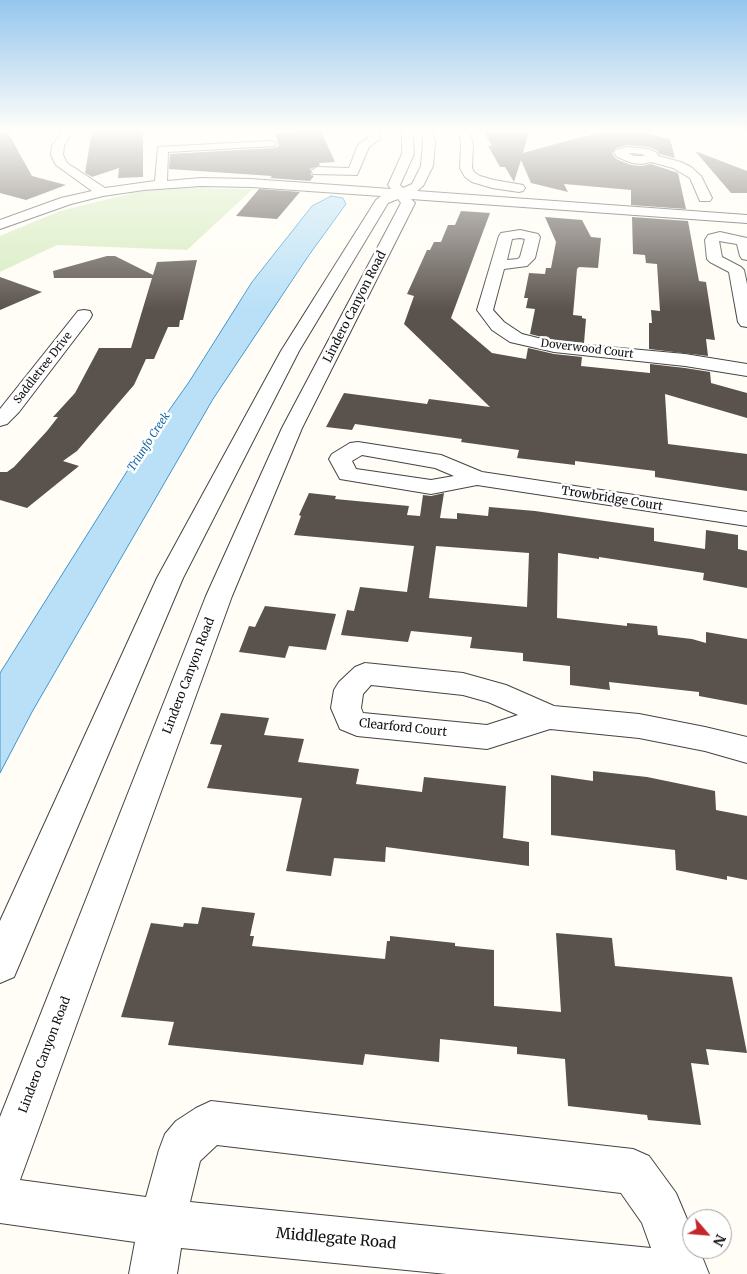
<!DOCTYPE html>
<html>
<head>
<meta charset="utf-8">
<style>
	body { margin:0 }
	#map { position:relative; width:747px; height:1274px; overflow:hidden; background:#fffdf5; font-family:Merriweather,serif }
	canvas { display:block }
	.north { position:absolute; left:682px; top:1209px; width:50px; height:50px; box-sizing:border-box; background:#fff; border:1px solid #a0a0a0; border-radius:50%; rotate:117deg; font-size:14px; font-weight:700; line-height:20px; text-align:center; color:#111 }
	.north::after { content:''; display:block; margin:auto; width:18px; height:22px; background:#c4262e; clip-path:polygon(50% 0,100% 100%,50% 72%,0 100%) }
</style>
</head>
<body>
<div id="map">
<canvas width="747" height="1274"></canvas>
<div class="north">N</div>
</div>
<script>
const c = document.querySelector('canvas').getContext('2d');
c.lineJoin = 'round';
function fillPath(path, color) {
  c.fillStyle = color;
  c.fill(path, 'evenodd');
}
function poly(rows) {
  const path = new Path2D();
  for (const r of rows) {
    path.moveTo(r[0], r[1]);
    for (let i = 2; i < r.length; i += 2) path.lineTo(r[i], r[i + 1]);
  }
  return path;
}
function strokePath(path, color, width, dash) {
  c.strokeStyle = color;
  c.lineWidth = width;
  c.lineCap = dash ? 'butt' : 'round';
  c.setLineDash(dash || []);
  c.stroke(path);
}
function drawText(font, color, halo, rows, align = 'center') {
  c.font = font + ' Merriweather,serif';
  c.lineWidth = 5;
  c.setLineDash([]);
  c.textBaseline = 'middle';
  c.strokeStyle = halo;
  c.fillStyle = color;
  for (const [text, x, y, turn = 0] of rows) {
    c.save();
    c.translate(x, y);
    c.rotate((+turn || 0) * Math.PI / 180);
    c.textAlign = isNaN(turn) ? turn : align;
    if (halo) c.strokeText(text, 0, 0);
    c.fillText(text, 0, 0);
    c.restore();
  }
}
fillPath(poly([
	[185,188,253,189,187,250,57,245,0,272,0,236,60,211,137,192]
]), '#d5ebbd');
const water = poly([
	[331,196,343,198,346,204,309,255,213,399,32,712,0,773,0,673,136,457,189,382,252,282,312,206,331,196]
]);
fillPath(water, '#b9e0f7');
strokePath(water, '#3f96cf', 1);
fillPath(poly([
	[0,131,7,131,32,176,66,185,26,200,0,193],
	[92,131,143,131,143,177,118,178,119,168,92,177,85,173],
	[290,131,321,131,335,162,319,163,320,165,310,169,311,175,314,176,310,181,270,178,272,176,169,169,170,154,274,148,279,146,275,134,290,133],
	[608,131,626,133,636,131,670,139,675,158,659,154,658,151,649,147,627,145,616,148,612,153,616,159,631,165,642,166,651,164,678,173,686,209,631,205,631,190,564,184,568,192,531,183,521,160,514,182,505,167,500,167,488,146,492,146,484,132,529,132,523,153,577,138],
	[695,151,747,171,747,193,731,193],
	[259,189,300,192,277,219,236,216],
	[461,211,490,213,451,318,492,353,526,359,528,348,554,354,582,357,581,366,650,373,650,364,685,368,710,372,711,383,747,393,747,418,665,394,668,444,747,454,747,491,655,477,655,471,575,461,575,465,517,458,519,450,461,442,462,439,355,424,352,430,326,427,344,393,427,404,429,399,490,407,404,324,414,296,407,294,427,250,430,250,434,242,441,242,448,225,455,225],
	[545,217,582,220,591,237,601,238,598,268,579,267,577,269,573,315,582,316,582,318,586,319,584,343,554,340,530,334,535,309,526,308,528,298,524,298,529,273,545,274,546,268,551,268,556,242],
	[632,217,688,221,699,281,706,282,715,340,706,339,708,356,649,349,649,323,652,323,651,310,660,311,657,264,646,263,645,255,633,254],
	[107,256,115,256,153,275,157,262,197,260,183,320,180,320,179,327,168,327,154,359,146,359,134,385,77,451,63,461,79,466,27,508,0,500,0,472,7,472,14,467,47,431,58,417,53,417,75,393,99,348,131,348,152,278,54,278,53,271],
	[0,277,42,292,0,310],
	[309,493,336,496,335,499,409,506,407,515,420,516,423,495,431,496,444,493,440,518,457,519,457,513,488,516,489,507,535,511,654,528,654,541,705,549,706,530,738,535,738,549,747,551,747,588,703,580,704,573,599,557,599,559,558,553,557,618,627,626,627,623,657,626,658,635,692,639,706,643,706,632,747,639,747,705,699,696,699,692,609,682,610,690,570,685,570,666,523,661,523,653,470,648,472,637,411,631,408,642,341,635,347,610,354,611,360,587,407,592,414,546,294,535,301,516,299,515],
	[436,546,529,553,527,607,429,598],
	[265,606,336,614,326,650,289,646,285,658,239,652,249,626,255,627],
	[221,713,269,718,264,735,304,739,298,762,359,769,356,784,422,792,424,777,506,786,503,838,529,842,529,866,386,847,385,862,334,858,331,876,286,871,302,798,207,788,222,745,210,744],
	[593,771,647,777,715,791,716,810,747,816,747,880,727,876,727,880,676,870,675,850,551,835,551,775,593,781],
	[202,907,255,913,250,936,254,936,252,946,385,959,387,941,390,941,390,936,455,943,455,946,494,950,494,1006,561,1012,556,933,612,938,615,966,732,977,747,1053,706,1049,709,1065,691,1063,701,1125,648,1120,647,1115,568,1106,565,1059,517,1054,517,1047,440,1039,439,1062,365,1054,363,1065,168,1045,174,1022,121,1017,151,923,183,927,184,923,198,924]
]), '#5a524d');
const minor = poly([
	[63,131,76,131,70,136,64,146,63,155,67,163,105,188,155,181,158,147,270,141,274,142,276,144,274,146,168,152,167,181,201,178,251,179,391,189,388,185,402,154,402,131,412,131,414,154,400,185,403,188,412,184,421,166,423,143,422,131,432,131,435,143,433,166,423,186,417,191,747,215,747,223,411,199,415,203,302,428,232,596,20,1180,146,1197,159,1150,165,1134,176,1121,196,1108,211,1101,633,1149,649,1156,676,1193,692,1231,692,1249,699,1249,709,1274,447,1274,181,1248,177,1274,129,1274,135,1242,0,1223,0,1117,206,596,282,428,401,203,398,199,388,203,299,351,183,578,14,977,0,983,0,921,157,578,281,351,376,200,381,196,251,187,201,186,144,190,103,196,71,204,0,229,0,220,61,198,92,191,56,165,51,155,52,146,63,131],
	[217,1145,621,1193,642,1223,651,1248,190,1202,200,1161,217,1145],
	[369,131,379,131,380,139,369,147,357,175,313,174,311,171,317,167,349,168,358,145,368,138,369,131],
	[459,131,469,131,473,144,472,168,474,172,480,176,494,180,523,185,525,188,523,191,519,192,492,188,472,182,465,177,460,168,461,144,459,131],
	[627,147,648,149,657,153,658,156,681,162,691,167,701,176,712,198,710,201,700,201,690,178,673,168,651,162,642,164,632,163,617,157,614,152,616,150,627,147],
	[628,153,642,154,645,156,634,156,628,153],
	[520,230,538,234,540,237,535,258,527,266,504,269,493,310,504,322,522,334,554,342,685,354,747,364,747,376,685,366,554,352,510,342,492,330,477,310,499,236,501,233,520,230],
	[520,238,525,239,520,257,518,259,507,260,512,239,520,238],
	[720,232,747,238,747,260,742,259,740,256,737,244,719,241,722,257,741,267,744,270,747,284,747,327,741,326,738,322,729,272,710,262,707,259,705,240,708,235,720,232],
	[84,310,90,311,92,315,90,319,19,412,7,424,0,426,0,409,78,311,84,310],
	[358,442,441,455,482,472,747,512,747,526,477,485,431,494,340,479,329,459,332,454,350,443,358,442],
	[362,455,435,468,454,476,431,480,356,469,352,461,362,455],
	[365,663,463,673,506,685,554,706,639,714,705,727,747,737,747,763,705,751,639,738,550,729,487,749,357,736,340,729,331,708,334,690,339,682,355,667,365,663],
	[371,685,463,695,488,702,518,715,487,725,363,713,361,708,363,694,371,685]
]);
strokePath(minor, '#444', 2);
fillPath(minor, '#fff');
const sky = c.createLinearGradient(0, 0, 0, 310);
sky.addColorStop(0, '#95c6ee');
sky.addColorStop(0.42, '#fffefa');
sky.addColorStop(1, '#fffefa00');
c.fillStyle = sky;
c.fillRect(0, 0, 747, 310);
drawText('11px', '#111', '#fff', [
	["Doverwood Court",587,349,7],
	["Saddletree Drive",43,368,-52]
]);
drawText('italic 11px', '#1768a6', '#fff', [
	["Triunfo Creek",149,442,-57]
]);
drawText('12px', '#111', '#fff', [
	["Lindero Canyon Road",355,307,-63],
	["Trowbridge Court",612,499,9],
	["Lindero Canyon Road",189,676,-69],
	["Clearford Court",403,728,6],
	["Lindero Canyon Road",45,1055,-69]
]);
drawText('15px', '#111', '#fff', [
	["Middlegate Road",336,1239,5]
]);
</script>
</body>
</html>
